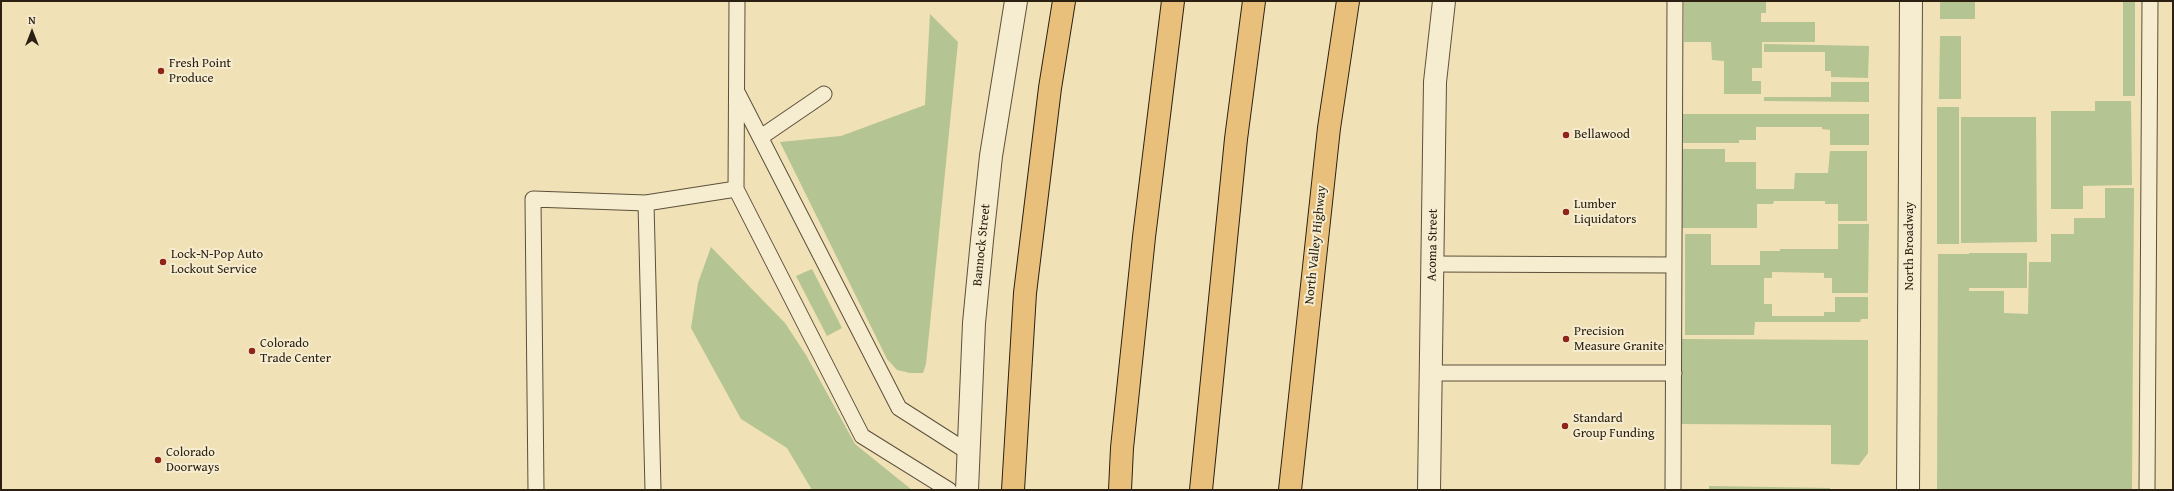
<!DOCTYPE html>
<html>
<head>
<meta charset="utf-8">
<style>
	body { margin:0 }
	#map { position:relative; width:2174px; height:491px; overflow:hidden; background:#f1e1b6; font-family:"Gentium Book Plus",serif }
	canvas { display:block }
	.frame { position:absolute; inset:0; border:2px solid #2b2012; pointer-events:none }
	.north { position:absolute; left:12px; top:12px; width:40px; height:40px; -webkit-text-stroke:3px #f6ecd0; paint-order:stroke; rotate:0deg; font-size:11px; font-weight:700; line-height:16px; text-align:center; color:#2b2012 }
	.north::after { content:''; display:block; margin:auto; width:14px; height:18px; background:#2b2012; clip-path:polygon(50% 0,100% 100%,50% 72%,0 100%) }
</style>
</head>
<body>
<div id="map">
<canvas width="2174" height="491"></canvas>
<div class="frame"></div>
<div class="north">N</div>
</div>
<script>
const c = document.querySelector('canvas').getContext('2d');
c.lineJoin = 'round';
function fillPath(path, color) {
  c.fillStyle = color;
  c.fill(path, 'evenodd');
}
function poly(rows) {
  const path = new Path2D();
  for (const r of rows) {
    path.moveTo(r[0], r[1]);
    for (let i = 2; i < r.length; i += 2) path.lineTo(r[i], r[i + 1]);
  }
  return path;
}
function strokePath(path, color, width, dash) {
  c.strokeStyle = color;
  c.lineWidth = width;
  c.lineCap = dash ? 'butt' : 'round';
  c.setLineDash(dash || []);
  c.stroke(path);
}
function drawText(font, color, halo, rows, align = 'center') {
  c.font = font + ' "Gentium Book Plus",serif';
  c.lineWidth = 4;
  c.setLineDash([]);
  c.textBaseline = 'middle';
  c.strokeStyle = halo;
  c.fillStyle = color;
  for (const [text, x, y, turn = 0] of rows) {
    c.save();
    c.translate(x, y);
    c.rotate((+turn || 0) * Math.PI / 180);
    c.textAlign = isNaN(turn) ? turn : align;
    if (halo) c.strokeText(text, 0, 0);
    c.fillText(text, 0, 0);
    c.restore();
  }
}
fillPath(poly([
	[1684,1,1766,1,1766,13,1761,13,1761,22,1815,22,1815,42,1762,42,1762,68,1752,68,1752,81,1761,81,1761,94,1724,94,1724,61,1712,60,1711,42,1684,42],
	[1940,1,1975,1,1975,19,1940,19],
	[2123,1,2135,1,2135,96,2123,96],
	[930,14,958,42,926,364,923,373,910,373,897,370,887,359,780,142,841,136,925,105],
	[1940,36,1961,36,1961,99,1939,99],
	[1764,44,1869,46,1868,78,1831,77,1831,71,1825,71,1825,52,1764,52],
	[1831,82,1869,82,1869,102,1764,101,1764,97,1831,97],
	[2095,101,2131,101,2132,185,2083,186,2083,209,2051,209,2051,111,2095,111],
	[1937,107,1959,107,1959,244,1937,244],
	[1683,114,1869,114,1869,145,1830,145,1830,130,1822,129,1822,127,1756,127,1756,140,1739,140,1739,143,1683,143],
	[1961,117,2036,117,2037,242,1961,243],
	[1682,149,1725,149,1725,162,1756,162,1756,189,1794,189,1795,173,1828,173,1830,151,1867,151,1867,221,1838,221,1838,204,1825,204,1825,201,1774,201,1773,204,1757,204,1757,228,1681,228],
	[2105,188,2134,188,2132,490,1937,490,1938,254,1969,254,1969,291,2004,291,2004,313,2028,314,2029,262,2051,262,2051,234,2074,234,2074,218,2105,218],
	[1838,224,1869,224,1868,293,1832,293,1832,278,1824,278,1824,273,1772,272,1772,278,1764,278,1764,304,1772,304,1772,316,1824,316,1824,312,1835,312,1835,297,1868,297,1868,319,1861,319,1860,322,1755,322,1754,335,1685,335,1685,234,1711,234,1711,265,1760,265,1760,251,1780,251,1780,249,1838,249],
	[711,247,785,323,806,355,855,444,912,490,812,490,787,448,741,419,691,328,698,283],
	[1969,253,2027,253,2027,288,1969,288],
	[812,269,842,328,827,336,796,276],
	[1682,339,1868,340,1868,453,1859,465,1831,464,1831,425,1681,424],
	[1709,486,1830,488,1830,490,1709,490]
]), '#b4c492');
const service = poly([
	[737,1,736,189,862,436,949,490],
	[738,94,899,408,968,452],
	[761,137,824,94],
	[646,203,653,490],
	[1432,264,1674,265],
	[1431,373,1674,373],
	[536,490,533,199,646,203,736,189],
	[1673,490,1675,1],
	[2147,490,2150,1]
]);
const minor = poly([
	[1429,490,1435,82,1444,1]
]);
const tertiary = poly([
	[967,490,974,323,982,240,991,156,1016,1],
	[1908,490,1911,1]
]);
const motorway = poly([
	[1013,490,1025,293,1050,88,1064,1],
	[1120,490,1122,448,1144,237,1173,1],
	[1201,490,1236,139,1254,1],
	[1290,490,1329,128,1348,1]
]);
strokePath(service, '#5c503b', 17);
strokePath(minor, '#5c503b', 24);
strokePath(tertiary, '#5c503b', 24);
strokePath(motorway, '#2b2012', 24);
strokePath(service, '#f6ecd0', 15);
strokePath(minor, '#f6ecd0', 22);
strokePath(tertiary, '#f6ecd0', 22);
strokePath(motorway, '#e8c07b', 22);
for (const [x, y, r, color] of [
	[161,71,4,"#8f2418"],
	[1566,135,4,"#8f2418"],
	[1566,212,4,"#8f2418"],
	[163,262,4,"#8f2418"],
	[1566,339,4,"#8f2418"],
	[252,351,4,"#8f2418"],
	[1565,426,4,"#8f2418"],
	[158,460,4,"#8f2418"]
]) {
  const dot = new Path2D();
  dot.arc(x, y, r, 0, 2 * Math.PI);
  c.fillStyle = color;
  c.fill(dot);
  strokePath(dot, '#f6ecd0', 1.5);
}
drawText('13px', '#2b2012', '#f6ecd0', [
	["Fresh Point",169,64],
	["Produce",169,79],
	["Bellawood",1574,135],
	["Lumber",1574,205],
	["Liquidators",1574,220],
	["Lock-N-Pop Auto",171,255],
	["Lockout Service",171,270],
	["Precision",1574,332],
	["Measure Granite",1574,347],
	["Colorado",260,344],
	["Trade Center",260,359],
	["Standard",1573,419],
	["Group Funding",1573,434],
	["Colorado",166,453],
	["Doorways",166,468]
], 'left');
drawText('13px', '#2b2012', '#f6ecd0', [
	["Bannock Street",982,245,-84],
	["North Valley Highway",1316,245,-84],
	["Acoma Street",1433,245,-89],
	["North Broadway",1910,246,-90]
]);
</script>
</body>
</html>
